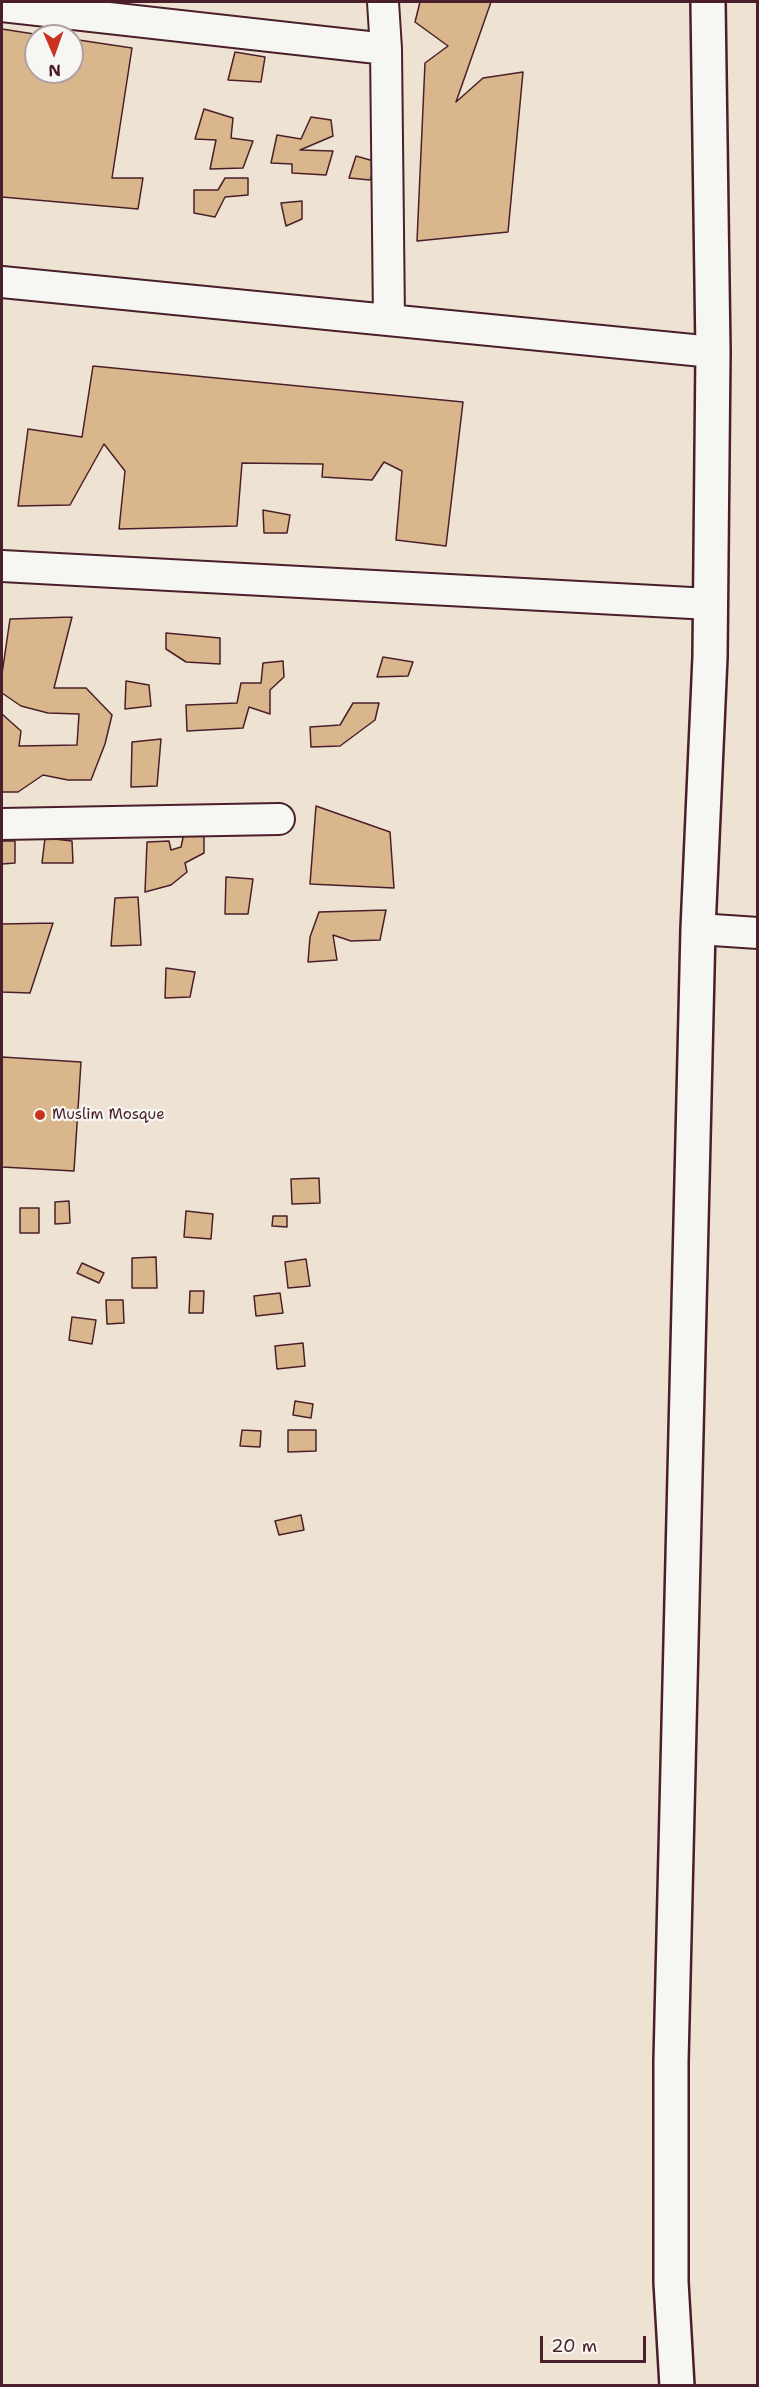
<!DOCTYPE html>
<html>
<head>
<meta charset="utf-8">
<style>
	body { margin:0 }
	#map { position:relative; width:759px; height:2387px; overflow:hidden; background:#eee3d3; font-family:"Shantell Sans",sans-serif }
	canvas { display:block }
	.frame { position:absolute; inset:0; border:3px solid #4a1f2b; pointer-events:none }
	.north { position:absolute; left:24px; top:24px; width:60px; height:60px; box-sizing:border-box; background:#f6f6f2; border:2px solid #b1a0a2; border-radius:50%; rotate:178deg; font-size:16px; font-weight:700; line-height:24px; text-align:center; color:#4a1f2b }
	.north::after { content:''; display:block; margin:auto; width:21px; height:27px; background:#c8321e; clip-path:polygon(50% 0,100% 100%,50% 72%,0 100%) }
	.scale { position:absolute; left:540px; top:2336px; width:106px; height:27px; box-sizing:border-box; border:3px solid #4a1f2b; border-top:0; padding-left:8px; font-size:18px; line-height:21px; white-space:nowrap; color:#4a1f2b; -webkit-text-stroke:4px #f6f6f2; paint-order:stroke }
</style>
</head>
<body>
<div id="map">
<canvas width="759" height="2387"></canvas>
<div class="frame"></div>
<div class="north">N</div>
<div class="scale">20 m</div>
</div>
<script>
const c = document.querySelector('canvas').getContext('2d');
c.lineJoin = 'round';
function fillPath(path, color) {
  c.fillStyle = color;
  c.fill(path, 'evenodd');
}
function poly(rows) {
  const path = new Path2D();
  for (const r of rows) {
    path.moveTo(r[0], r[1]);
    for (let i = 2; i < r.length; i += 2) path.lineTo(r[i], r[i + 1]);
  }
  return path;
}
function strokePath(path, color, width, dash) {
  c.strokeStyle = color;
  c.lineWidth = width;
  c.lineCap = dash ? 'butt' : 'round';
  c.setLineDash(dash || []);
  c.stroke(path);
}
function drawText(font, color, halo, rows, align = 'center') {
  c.font = font + ' "Shantell Sans",sans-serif';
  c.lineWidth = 4.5;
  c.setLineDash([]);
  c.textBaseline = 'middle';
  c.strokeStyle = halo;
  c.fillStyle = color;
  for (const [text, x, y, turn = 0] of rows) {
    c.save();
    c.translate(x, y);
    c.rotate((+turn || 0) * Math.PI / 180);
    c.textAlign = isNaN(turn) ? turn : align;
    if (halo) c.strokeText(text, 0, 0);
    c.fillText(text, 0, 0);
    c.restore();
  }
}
const building = poly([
	[420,2,491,2,456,102,483,78,523,72,508,232,417,241,425,63,448,46,415,22,420,2],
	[2,29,47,36,36,36,36,72,72,72,72,39,132,48,112,178,143,178,138,209,2,197,2,29],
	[235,52,265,57,261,82,228,80,235,52],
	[204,109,233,118,231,138,253,141,243,168,210,169,216,140,195,139,204,109],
	[311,117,331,120,333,136,300,150,333,151,326,175,292,173,292,164,271,163,277,135,301,139,311,117],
	[356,156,377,162,370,180,349,178,356,156],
	[225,178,248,178,248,195,225,197,215,217,194,213,194,190,218,190,225,178],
	[302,201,302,219,286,226,281,203,302,201],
	[93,366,463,402,446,546,396,540,402,471,384,462,372,480,322,477,323,464,242,463,237,526,119,529,125,471,104,444,70,505,18,506,28,429,82,437,93,366],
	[263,510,290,515,287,533,264,533,263,510],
	[72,617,54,688,86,688,112,715,105,744,91,780,68,780,43,775,18,792,2,792,2,714,21,731,19,746,77,745,79,714,48,713,21,706,2,693,2,674,10,619,72,617],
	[166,633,220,638,220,664,186,662,166,649,166,633],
	[383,657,413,662,408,676,377,677,383,657],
	[283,661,284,677,270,690,270,714,249,707,243,728,187,731,186,705,237,703,241,683,261,683,263,663,283,661],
	[126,681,149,685,151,706,125,709,126,681],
	[353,703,379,703,375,720,340,746,311,747,310,727,340,725,353,703],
	[161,739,157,786,131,787,132,742,161,739],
	[316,806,390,832,394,888,310,884,316,806],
	[186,824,204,830,204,853,185,863,187,872,171,885,145,892,147,842,169,841,171,850,181,847,186,824],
	[45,838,72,841,73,863,42,863,45,838],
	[2,841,15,841,15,863,2,864,2,841],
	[226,877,253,879,248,914,225,914,226,877],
	[138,897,141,945,111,946,115,898,138,897],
	[386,910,380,940,351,941,333,935,337,960,308,962,310,937,319,912,386,910],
	[53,923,30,993,2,992,2,924,53,923],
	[166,968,195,972,190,997,165,998,166,968],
	[2,1057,81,1062,74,1171,2,1167,2,1057],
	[319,1178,320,1203,292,1204,291,1179,319,1178],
	[69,1201,70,1223,55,1224,55,1202,69,1201],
	[20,1208,39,1208,39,1233,20,1233,20,1208],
	[186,1211,213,1214,211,1239,184,1237,186,1211],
	[273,1216,287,1216,287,1227,272,1226,273,1216],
	[156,1257,157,1288,132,1288,132,1258,156,1257],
	[306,1259,310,1286,288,1288,285,1262,306,1259],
	[82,1263,104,1273,99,1283,77,1273,82,1263],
	[190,1291,204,1291,203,1313,189,1313,190,1291],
	[280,1293,283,1313,256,1316,254,1296,280,1293],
	[106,1300,123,1300,124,1323,107,1324,106,1300],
	[72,1317,96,1320,92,1344,69,1340,72,1317],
	[303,1343,305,1366,277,1369,275,1346,303,1343],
	[295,1401,313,1404,311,1418,293,1415,295,1401],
	[242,1430,261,1431,260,1447,240,1446,242,1430],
	[288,1430,316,1430,316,1451,288,1452,288,1430],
	[301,1515,304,1530,279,1535,275,1521,301,1515]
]);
fillPath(building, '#dab68c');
strokePath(building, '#4a1f2b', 1.5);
const minor = poly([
	[383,2,386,49,389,320],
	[2,6,386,49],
	[2,282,713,352],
	[2,566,710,604],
	[2,824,279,819],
	[698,929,758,933]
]);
const tertiary = poly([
	[677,2386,671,2282,671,2061,698,929,710,657,713,352,708,2]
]);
strokePath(minor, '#4a1f2b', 34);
strokePath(tertiary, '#4a1f2b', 38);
strokePath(minor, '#f6f6f2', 30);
strokePath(tertiary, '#f6f6f2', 33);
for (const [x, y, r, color] of [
	[40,1115,6,"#c8321e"]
]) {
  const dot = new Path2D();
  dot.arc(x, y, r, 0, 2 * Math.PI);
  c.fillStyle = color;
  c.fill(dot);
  strokePath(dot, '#f6f6f2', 2);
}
drawText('15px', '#4a1f2b', '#f6f6f2', [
	["Muslim Mosque",52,1115]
], 'left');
</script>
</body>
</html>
